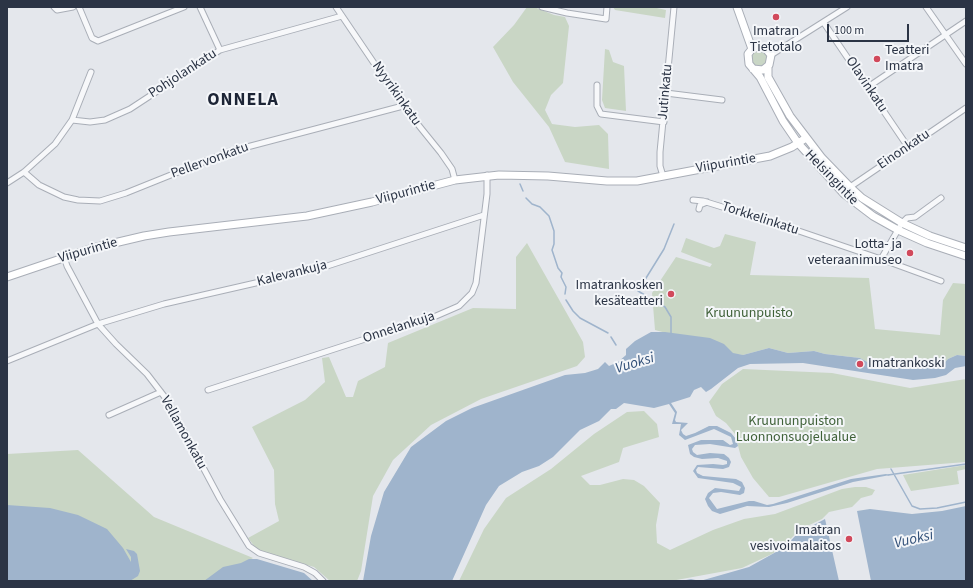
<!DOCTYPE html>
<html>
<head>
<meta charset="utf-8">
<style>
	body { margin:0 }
	#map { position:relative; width:973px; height:588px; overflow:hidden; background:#e4e7ec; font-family:"Source Sans 3",sans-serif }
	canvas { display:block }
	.frame { position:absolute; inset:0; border:8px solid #2b3445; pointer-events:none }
	.scale { position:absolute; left:827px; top:24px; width:82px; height:18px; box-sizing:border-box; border:2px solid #2b3445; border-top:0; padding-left:5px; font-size:12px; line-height:14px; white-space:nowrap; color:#2b3445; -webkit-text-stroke:3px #f4f6f9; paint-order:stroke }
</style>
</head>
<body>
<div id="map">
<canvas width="973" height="588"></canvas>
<div class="frame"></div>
<div class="scale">100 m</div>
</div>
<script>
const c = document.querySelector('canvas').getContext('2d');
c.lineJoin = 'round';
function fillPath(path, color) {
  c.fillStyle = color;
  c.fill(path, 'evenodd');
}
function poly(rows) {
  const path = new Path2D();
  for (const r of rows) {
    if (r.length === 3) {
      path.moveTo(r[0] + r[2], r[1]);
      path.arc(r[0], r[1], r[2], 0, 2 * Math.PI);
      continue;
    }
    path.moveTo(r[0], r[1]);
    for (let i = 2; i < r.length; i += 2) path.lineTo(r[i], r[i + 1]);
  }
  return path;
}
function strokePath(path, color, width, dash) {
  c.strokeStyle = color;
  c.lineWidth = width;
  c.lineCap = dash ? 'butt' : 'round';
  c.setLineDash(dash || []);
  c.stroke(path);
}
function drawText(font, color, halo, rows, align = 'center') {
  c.font = font + ' "Source Sans 3",sans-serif';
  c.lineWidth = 4;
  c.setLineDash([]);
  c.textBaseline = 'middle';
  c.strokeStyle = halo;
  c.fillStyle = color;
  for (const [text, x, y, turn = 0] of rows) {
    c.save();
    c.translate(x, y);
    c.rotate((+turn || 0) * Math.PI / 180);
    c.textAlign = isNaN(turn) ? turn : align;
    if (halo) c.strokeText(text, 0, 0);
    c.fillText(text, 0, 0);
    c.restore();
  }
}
fillPath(poly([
	[527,7,534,7,554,15,565,17,569,26,563,83,551,95,545,110,552,124,575,127,599,125,608,134,609,169,565,162,549,127,513,82,493,47,514,25],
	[613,7,652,7,666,10,665,18,615,10],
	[605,49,609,50,613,62,624,66,626,111,605,108,602,100],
	[759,59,8],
	[725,234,756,242,750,275,869,278,875,329,940,335,943,300,953,283,966,284,966,356,957,355,948,359,943,364,929,367,911,366,898,360,877,360,869,363,860,358,825,354,814,351,788,353,769,348,743,355,733,354,729,350,655,330,652,293,676,257,710,267,712,264,681,252,686,238,714,248,720,246],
	[527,243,583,342,585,357,577,366,481,399,431,425,393,460,373,496,361,571,357,581,330,581,314,567,258,551,248,538,279,521,275,504,274,470,252,427,305,400,325,382,322,358,329,357,346,397,353,397,358,381,385,367,388,343,473,308,516,309,516,257],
	[743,369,832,373,910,388,966,379,966,462,877,469,779,497,769,497,753,478,741,457,735,434,726,423,716,416,709,402,722,384],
	[644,411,657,424,659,437,623,448,619,462,581,476,590,485,600,485,623,479,634,480,644,486,660,503,656,525,657,543,670,550,713,530,744,519,775,514,842,489,855,487,866,487,875,490,872,495,861,498,852,507,829,512,822,519,799,530,784,546,772,554,742,568,671,581,459,581,484,529,506,498,551,469,594,434,627,412],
	[78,450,154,517,253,558,213,581,121,581,7,516,7,454],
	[966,465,966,469,957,471,959,484,911,491,903,475]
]), '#c9d6c5');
fillPath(poly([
	[651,332,665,332,710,338,724,344,733,353,743,355,769,348,788,353,814,351,825,354,860,358,869,363,877,360,898,360,911,366,929,367,943,364,948,359,957,355,966,356,966,366,955,368,946,375,935,378,913,380,803,363,750,364,738,368,711,389,706,392,701,387,694,390,690,397,671,403,677,412,675,420,676,422,688,423,681,430,683,434,686,436,695,433,709,426,717,426,731,433,736,439,738,446,735,448,710,444,695,445,692,449,693,452,697,455,710,453,724,454,729,458,731,462,729,467,723,469,698,467,696,470,697,473,703,476,736,479,742,482,745,488,744,493,740,495,721,492,713,493,709,498,717,509,749,501,754,501,767,505,773,504,851,479,886,474,890,475,853,482,787,503,769,507,747,506,720,514,712,511,708,506,705,499,708,493,715,488,739,491,741,487,733,483,698,478,693,471,697,465,713,464,723,465,727,464,727,461,718,458,702,459,694,457,690,454,688,445,701,440,723,440,730,445,733,444,731,437,714,429,685,440,679,435,681,424,672,424,675,413,669,404,654,408,624,403,616,409,611,409,599,421,580,430,553,457,539,466,522,472,499,486,486,505,452,581,363,581,371,536,384,492,411,447,446,421,472,408,565,375,585,373,598,369,605,362,609,366,618,362,626,355,626,349,635,341],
	[7,505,50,508,78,515,107,529,123,548,131,562,131,557,126,549,134,551,137,554,140,571,138,576,130,581,7,581],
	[966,506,966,580,871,581,857,511,870,509,912,514,942,511],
	[825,519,839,581,681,581,691,579,700,581,749,567,785,547,797,534],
	[249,559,257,559,304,573,313,581,204,581,223,567,241,563]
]), '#9fb4cc');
strokePath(poly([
	[520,184,523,191],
	[526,198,532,204,540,207,549,216,554,231,554,244,552,250,558,268,562,273,561,277,566,287,565,294],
	[566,300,573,311,580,318,608,333],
	[671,335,671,317,665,307,638,291,664,249,674,224],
	[611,337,616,345],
	[891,469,912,506,920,509,937,508,966,502],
	[888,475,966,464]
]), '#9fb4cc', 1.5);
const street = poly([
	[54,7,57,10,73,7],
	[79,7,92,38,98,41,184,7],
	[200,7,220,50],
	[336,7,403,106,441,153,452,169,455,180],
	[542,7,567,13,606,19,607,7],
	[926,7,966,64],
	[824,23,908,147],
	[771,55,847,7],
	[597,85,597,106,601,114,664,122],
	[868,87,966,21],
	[666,93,722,100],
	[72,120,90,122,105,120,130,109,220,50,342,16],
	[24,172,39,185,64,197,78,200,100,201,126,193,228,152,403,106],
	[663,176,660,166,660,152,674,7],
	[7,183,24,172,55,144,72,120,91,72],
	[844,194,850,187,966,108],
	[693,200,703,201,793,229,881,259,941,281],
	[699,209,700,205,707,202],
	[64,257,67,266,98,324,116,344,147,374,167,400,220,499,249,546,259,553,304,567,315,573,323,581],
	[881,259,902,223,907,218,915,217,941,198],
	[7,361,98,324,164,304,321,268,484,215],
	[208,390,436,316,459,306,472,293,476,283,487,194,487,175],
	[109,415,161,392]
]);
const secondary = poly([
	[737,7,752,49],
	[768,67,768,77,790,116,822,158,850,187,862,198,902,223,930,236,966,248],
	[753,69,763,70,769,65,771,55,766,49,758,47,752,49,748,54,749,64,760,77,783,121,798,143,844,194,873,216,898,230,927,243,966,256],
	[7,277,93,248,144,236,169,232,307,216,372,202,455,180,499,175,548,176,607,181,637,181,770,156,792,147,806,138]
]);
strokePath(street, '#a9aeb7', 7);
strokePath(secondary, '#a9aeb7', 9);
strokePath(street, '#f7f8fa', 5);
strokePath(secondary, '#fff', 7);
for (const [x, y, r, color] of [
	[776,17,4,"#d1495b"],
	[877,59,4,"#d1495b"],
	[910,253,4,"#d1495b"],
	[671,294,4,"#d1495b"],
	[860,364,4,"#d1495b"],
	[849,539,4,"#d1495b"]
]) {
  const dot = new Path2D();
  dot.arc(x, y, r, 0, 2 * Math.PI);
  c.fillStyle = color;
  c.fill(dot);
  strokePath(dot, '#f4f6f9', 1.5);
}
drawText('14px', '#2b3445', '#f4f6f9', [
	["Imatran",776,32,"center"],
	["Tietotalo",776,48,"center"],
	["Teatteri",885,51,"left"],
	["Imatra",885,67,"left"],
	["Lotta- ja",902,245],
	["veteraanimuseo",902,261],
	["Imatrankosken",663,286],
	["kesäteatteri",663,302],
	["Imatrankoski",868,364,"left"],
	["Imatran",841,531],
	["vesivoimalaitos",841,547]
], 'right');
drawText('14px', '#2b3445', '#f4f6f9', [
	["Pohjolankatu",183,74,-33],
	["Olavinkatu",866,85,56],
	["Jutinkatu",666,92,-85],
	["Nyyrikinkatu",396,94,55],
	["Einonkatu",904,150,-34],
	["Pellervonkatu",210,161,-20],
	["Viipurintie",726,164,-10],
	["Helsingintie",831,178,46],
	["Viipurintie",406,193,-15],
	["Torkkelinkatu",760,219,18],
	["Viipurintie",88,251,-16],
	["Kalevankuja",292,274,-14],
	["Onnelankuja",399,328,-18],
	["Vellamonkatu",183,433,61]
]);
drawText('14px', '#3f6138', '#f4f6f9', [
	["Kruununpuisto",749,314],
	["Kruununpuiston",796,422],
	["Luonnonsuojelualue",796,438]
]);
drawText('italic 15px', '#34527a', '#f4f6f9', [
	["Vuoksi",635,364,-17],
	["Vuoksi",914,540,-13]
]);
c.letterSpacing = '1px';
drawText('bold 18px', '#1d2536', '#f4f6f9', [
	["ONNELA",243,101]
]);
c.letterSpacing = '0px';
</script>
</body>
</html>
